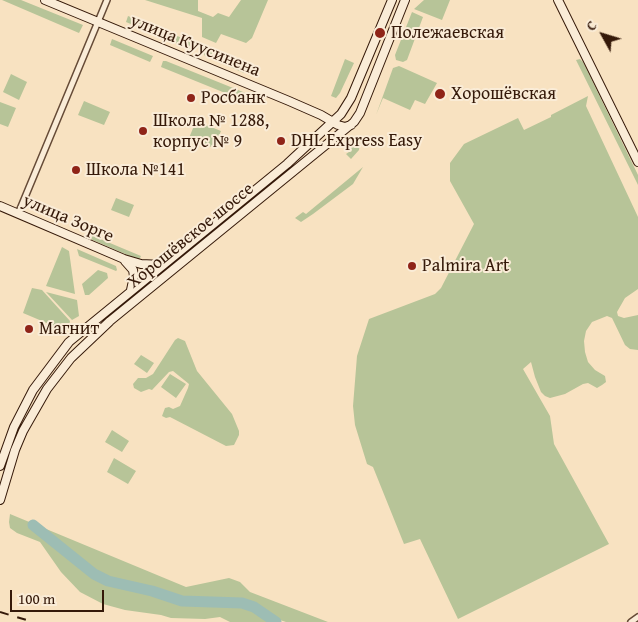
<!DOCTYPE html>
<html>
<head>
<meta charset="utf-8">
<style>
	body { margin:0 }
	#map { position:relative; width:638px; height:622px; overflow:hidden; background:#f8e2c1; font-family:"Gentium Book Plus",serif }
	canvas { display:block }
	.north { position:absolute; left:578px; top:10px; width:50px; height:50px; -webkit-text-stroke:4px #faecd7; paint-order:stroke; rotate:309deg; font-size:14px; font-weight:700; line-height:20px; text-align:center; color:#351909 }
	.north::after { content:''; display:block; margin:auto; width:18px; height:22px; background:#351909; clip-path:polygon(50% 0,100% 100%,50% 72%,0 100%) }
	.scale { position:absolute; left:10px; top:590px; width:94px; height:22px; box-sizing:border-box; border:2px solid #351909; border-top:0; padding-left:6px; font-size:15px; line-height:18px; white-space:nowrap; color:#351909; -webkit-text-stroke:4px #faecd7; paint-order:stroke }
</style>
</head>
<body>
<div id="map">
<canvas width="638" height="622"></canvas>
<div class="north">С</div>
<div class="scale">100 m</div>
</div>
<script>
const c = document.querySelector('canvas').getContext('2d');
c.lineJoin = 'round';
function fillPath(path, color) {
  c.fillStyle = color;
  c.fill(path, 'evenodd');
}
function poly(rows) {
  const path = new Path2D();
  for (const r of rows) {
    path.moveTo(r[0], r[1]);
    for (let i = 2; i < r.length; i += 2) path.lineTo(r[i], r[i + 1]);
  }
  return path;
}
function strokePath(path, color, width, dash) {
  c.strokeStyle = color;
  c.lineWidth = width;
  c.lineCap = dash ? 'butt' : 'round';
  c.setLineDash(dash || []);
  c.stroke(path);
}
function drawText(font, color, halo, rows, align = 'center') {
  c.font = font + ' "Gentium Book Plus",serif';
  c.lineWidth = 4;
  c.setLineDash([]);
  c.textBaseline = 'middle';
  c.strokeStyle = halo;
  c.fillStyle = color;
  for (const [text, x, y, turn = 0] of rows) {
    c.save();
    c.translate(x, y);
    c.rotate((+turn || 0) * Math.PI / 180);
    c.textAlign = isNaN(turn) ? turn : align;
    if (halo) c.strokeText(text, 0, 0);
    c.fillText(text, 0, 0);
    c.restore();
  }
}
fillPath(poly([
	[2,0,21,0,83,25,79,33],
	[145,0,198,0,198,11,213,17,218,13,229,17,241,0,268,0,252,38,246,43,221,34,216,43,202,37,202,18],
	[424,0,450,0,442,20,414,9],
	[412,12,423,17,407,60,403,62,396,60,395,55],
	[128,16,197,44,194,51,126,22],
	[112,39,153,56,150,62,110,45],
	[204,48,247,66,244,73,205,56,203,53],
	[345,59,354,63,340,93,336,98,331,96],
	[580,59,583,62,638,175,638,185,576,60],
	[163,61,166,61,248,94,245,101,161,67],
	[399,66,437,83,425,104,415,100,410,110,383,98,376,115,393,68],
	[11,74,27,82,19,100,3,92],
	[588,96,586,106,638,217,638,289,625,298,617,312,618,316,624,318,638,315,638,350,630,349,625,345,612,318,607,316,592,322,586,331,584,341,585,352,588,362,595,370,605,376,606,382,602,385,597,388,588,383,583,384,565,394,550,398,545,396,541,392,535,377,531,362,523,369,550,416,554,444,609,544,458,619,420,539,404,544,373,467,367,464,355,425,353,406,357,356,369,319,435,294,441,288,474,224,450,181,450,163,464,144,518,118,524,130,551,117,551,115],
	[84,101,110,112,104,125,78,115],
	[0,102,16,108,8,127,0,124],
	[196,121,221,131,214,148,189,138],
	[359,137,360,142,359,150,351,159,346,154,352,150,348,145],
	[363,167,353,184,313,214,301,222,295,218,303,212,306,214],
	[116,198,134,205,129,217,111,210],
	[86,233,141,256,139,260,88,238],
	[62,247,69,251,75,294,46,286],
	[77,249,116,266,117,270,116,271,79,256],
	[98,270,107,273,108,278,89,295,85,295,82,284],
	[32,288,42,290,70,321,68,330,62,334,47,329,49,324,23,313],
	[46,292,77,300,79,316,72,320],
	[178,338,185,341,197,371,232,414,239,431,239,435,234,445,226,446,170,417,166,418,162,416,165,408,169,407,173,409,180,406,188,388,189,384,173,371,169,372,152,390,149,389,141,392,134,388,133,384,138,378,146,378,153,374,175,340],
	[141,355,154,363,147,373,134,364],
	[170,374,186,384,176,398,161,387],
	[112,430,129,441,122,452,105,442],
	[114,458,136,471,128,484,107,472],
	[10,514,186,587,229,578,240,582,250,592,328,622,286,622,280,620,278,622,230,622,220,617,205,619,171,618,161,615,125,610,103,604,80,592,61,572,40,542,17,533,10,528,9,522]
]), '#b7c498');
strokePath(poly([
	[33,525,94,574,108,581,152,591,182,601,242,603,254,607,276,622]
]), '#9dbdb4', 11);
const street = poly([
	[18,214,107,0],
	[631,622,638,617]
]);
const secondary = poly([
	[45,0,289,101,321,115,338,125,345,127,351,125],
	[558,0,638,162],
	[0,206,124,259,141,264,163,265],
	[125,261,133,270,134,276,131,290],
	[0,466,14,427,33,390,69,342,287,164,341,114,351,98,392,0],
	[0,500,15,450,23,431,47,389,71,358,110,321,354,122,360,113,405,0]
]);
strokePath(street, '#664b37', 8);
strokePath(secondary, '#351909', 10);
strokePath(street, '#faecd7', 5);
strokePath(secondary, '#faecd7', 8);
strokePath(poly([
	[0,612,33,622]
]), '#351909', 2, [9, 9]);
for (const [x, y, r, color] of [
	[380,33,6,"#8f2418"],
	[440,94,6,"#8f2418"],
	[191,98,5,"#8f2418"],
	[143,131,5,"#8f2418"],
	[281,141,5,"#8f2418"],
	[76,170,5,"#8f2418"],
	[412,266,5,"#8f2418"],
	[29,329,5,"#8f2418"]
]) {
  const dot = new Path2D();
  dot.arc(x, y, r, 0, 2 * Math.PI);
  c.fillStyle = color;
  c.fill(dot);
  strokePath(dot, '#faecd7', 2);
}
drawText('18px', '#351909', '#faecd7', [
	["Полежаевская",391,33],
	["Хорошёвская",451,94],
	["Росбанк",201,98],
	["Школа № 1288,",153,121],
	["корпус № 9",153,142],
	["DHL Express Easy",291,141],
	["Школа №141",86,170],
	["Palmira Art",422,266],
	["Магнит",39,329]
], 'left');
drawText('18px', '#351909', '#faecd7', [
	["улица Куусинена",195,46,22],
	["улица Зорге",68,219,23],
	["Хорошёвское шоссе",191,236,-39]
]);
</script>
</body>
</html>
